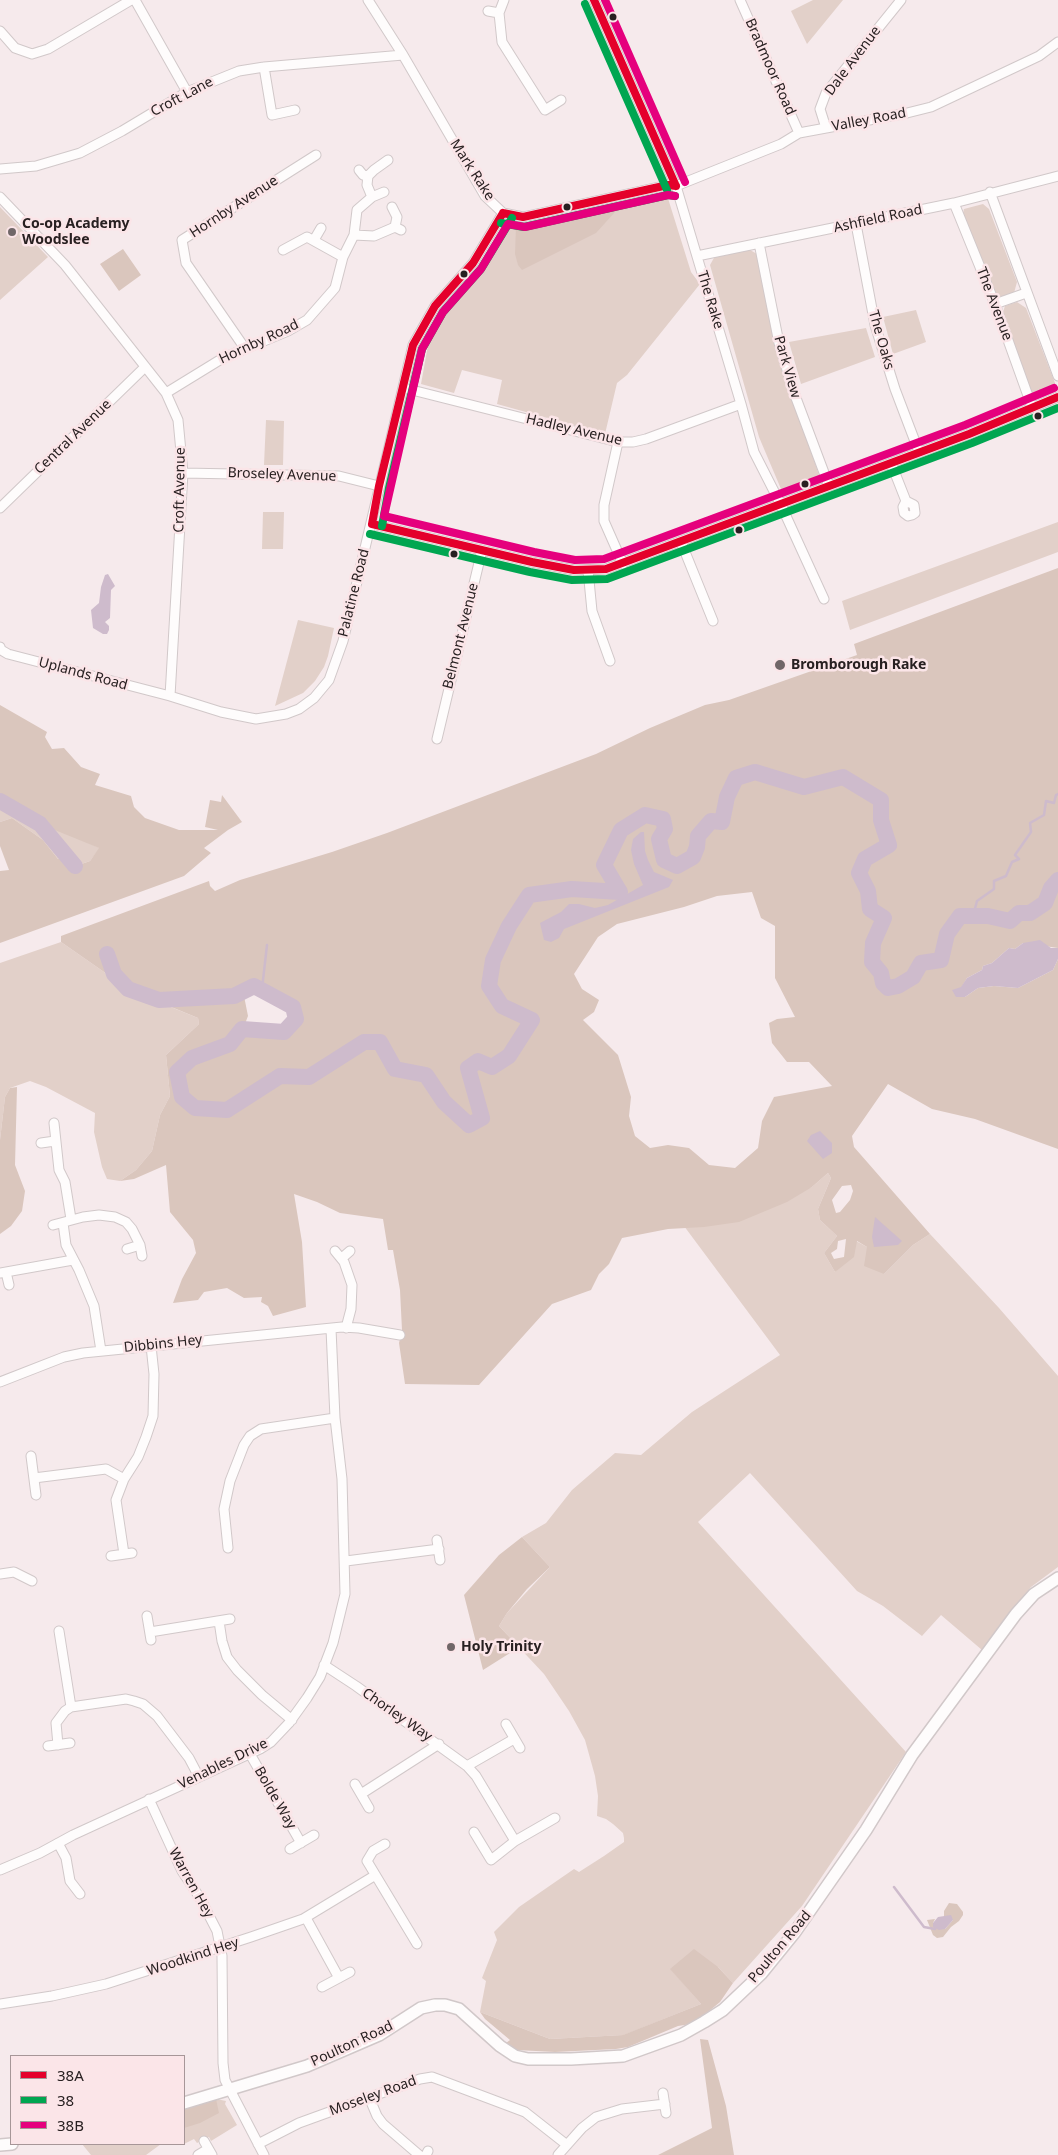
<!DOCTYPE html>
<html>
<head>
<meta charset="utf-8">
<style>
	body { margin:0 }
	#map { position:relative; width:1058px; height:2155px; overflow:hidden; background:#f6eaec; font-family:"Noto Sans",sans-serif }
	canvas { display:block }
	.legend { position:absolute; left:10px; top:2055px; width:175px; height:90px; box-sizing:border-box; background:#fbe5e8; border:1px solid #a79698; margin:0; padding:6px 9px; list-style:none; font-size:15px; color:#282021 }
	.legend li { display:flex; align-items:center; gap:10px; height:25px }
	.legend b { width:25px; border:1px solid #a79698 }
</style>
</head>
<body>
<div id="map">
<canvas width="1058" height="2155"></canvas>
<ul class="legend">
<li><b style="height:6px;background:#e4002b"></b>38A</li>
<li><b style="height:6px;background:#00a651"></b>38</li>
<li><b style="height:6px;background:#e5007d"></b>38B</li>
</ul>
</div>
<script>
const c = document.querySelector('canvas').getContext('2d');
c.lineJoin = 'round';
function fillPath(path, color) {
  c.fillStyle = color;
  c.fill(path, 'evenodd');
}
function poly(rows) {
  const path = new Path2D();
  for (const r of rows) {
    path.moveTo(r[0], r[1]);
    for (let i = 2; i < r.length; i += 2) path.lineTo(r[i], r[i + 1]);
  }
  return path;
}
function strokePath(path, color, width, dash) {
  c.strokeStyle = color;
  c.lineWidth = width;
  c.lineCap = dash ? 'butt' : 'round';
  c.setLineDash(dash || []);
  c.stroke(path);
}
function drawText(font, color, halo, rows, align = 'center') {
  c.font = font + ' "Noto Sans",sans-serif';
  c.lineWidth = 5;
  c.setLineDash([]);
  c.textBaseline = 'middle';
  c.strokeStyle = halo;
  c.fillStyle = color;
  for (const [text, x, y, turn = 0] of rows) {
    c.save();
    c.translate(x, y);
    c.rotate((+turn || 0) * Math.PI / 180);
    c.textAlign = isNaN(turn) ? turn : align;
    if (halo) c.strokeText(text, 0, 0);
    c.fillText(text, 0, 0);
    c.restore();
  }
}
fillPath(poly([
	[813,0,843,0,807,44,791,11],
	[666,192,691,272,700,284,627,375,617,383,605,434,497,404,502,380,462,370,454,393,421,384,430,334,442,309,483,264,502,228],
	[983,204,989,209,1017,282,1014,293,1003,298,993,292,963,213,964,209],
	[0,207,48,257,0,300],
	[750,250,757,254,777,350,819,475,820,482,791,492,781,489,759,437,710,265,715,256],
	[1017,302,1026,308,1055,383,1055,387,1033,396,1030,393,1002,315,1005,306],
	[916,310,926,342,893,354,883,317],
	[866,328,875,357,801,384,789,342],
	[266,420,284,421,283,465,264,465],
	[263,512,284,512,283,549,262,549],
	[1058,522,1058,552,850,630,842,601],
	[298,620,334,628,328,656,324,667,315,681,303,693,275,706],
	[0,801,79,839,100,848,90,861,70,868,64,857,58,859,43,840,12,818,0,822],
	[61,942,104,972,120,991,161,1003,198,1018,199,1024,166,1055,170,1096,160,1115,152,1151,136,1170,120,1181,107,1179,102,1167,94,1132,95,1113,46,1087,30,1081,10,1088,5,1097,0,1140,0,963],
	[828,1173,831,1178,818,1209,820,1220,837,1236,824,1253,835,1272,856,1241,867,1247,884,1274,913,1245,930,1234,999,1308,1058,1376,1058,1567,1031,1587,982,1650,941,1615,922,1636,883,1606,857,1591,750,1473,698,1522,906,1752,802,1906,733,1983,718,1967,671,1969,701,2004,624,2035,550,2039,480,2012,486,1981,482,1978,497,1940,494,1932,519,1907,574,1869,579,1872,604,1856,624,1842,624,1838,623,1833,613,1824,606,1819,597,1816,598,1796,595,1776,585,1740,569,1711,544,1674,499,1626,507,1613,550,1567,522,1537,546,1523,572,1490,615,1453,641,1455,692,1412,780,1355,684,1226,812,1187],
	[216,2099,226,2101,225,2104,237,2125,211,2141,209,2137,197,2143,194,2139,182,2145,181,2144,184,2144,184,2109],
	[82,2144,161,2144,146,2155,91,2155]
]), '#e2d0c9');
fillPath(poly([
	[624,202,596,233,522,270,518,265,515,254,516,226],
	[123,249,141,275,119,291,100,264],
	[1058,568,1058,948,1023,943,1015,949,1009,948,992,963,983,966,982,970,967,978,956,997,965,997,978,988,994,986,1018,988,1053,970,1058,959,1058,1149,975,1119,932,1109,888,1084,852,1136,854,1147,930,1234,913,1245,884,1274,864,1266,867,1247,857,1241,854,1257,835,1272,824,1253,837,1236,820,1220,818,1209,831,1178,828,1173,812,1187,787,1202,739,1222,704,1227,668,1229,622,1238,609,1264,599,1274,591,1290,552,1304,479,1385,405,1384,399,1343,402,1330,400,1290,393,1250,388,1250,383,1219,340,1213,317,1202,294,1194,302,1242,306,1307,273,1316,268,1306,261,1302,262,1297,244,1298,227,1288,204,1292,198,1300,173,1303,182,1279,196,1253,193,1240,170,1212,166,1165,134,1179,120,1181,136,1170,152,1151,160,1115,170,1096,166,1055,199,1024,198,1018,118,985,104,972,61,942,61,936,209,881,210,886,215,891,240,880,332,852,387,833,596,754,650,728,705,705,729,700,857,655,854,644],
	[752,892,761,918,775,926,775,978,795,1017,777,1019,769,1023,772,1043,787,1062,809,1062,832,1086,774,1097,762,1121,758,1148,735,1168,709,1165,689,1148,668,1145,650,1148,635,1136,629,1116,631,1097,618,1055,583,1020,594,1012,599,1000,582,989,574,974,598,937,617,924,684,907,717,896],
	[254,986,293,1006,296,1019,284,1032,243,1029,248,1016,243,991],
	[851,1185,853,1191,850,1200,840,1212,836,1213,832,1200,842,1186],
	[846,1239,844,1257,834,1259,831,1253,837,1249,838,1241],
	[0,705,47,732,45,737,52,749,64,748,81,767,100,774,95,785,131,796,134,807,145,818,179,830,218,830,205,827,210,800,221,802,222,795,242,822,228,830,204,848,211,853,184,876,0,943,0,871,9,870,0,846,0,822,12,818,43,840,58,859,64,857,70,868,90,861,99,848,40,824,0,801],
	[17,1087,15,1165,25,1191,22,1211,11,1226,0,1234,0,1140,5,1097,10,1088],
	[522,1537,550,1567,527,1589,507,1613,499,1626,516,1644,510,1653,483,1670,464,1595,499,1555],
	[949,1903,957,1904,963,1912,963,1915,959,1921,951,1927,943,1937,937,1938,933,1935,927,1920,935,1919,933,1923,945,1929,953,1920,944,1917,944,1911],
	[694,1949,718,1967,733,1983,720,2002,702,2017,691,2024,678,2026,628,2047,616,2049,555,2052,517,2050,506,2043,510,2040,485,2019,480,2012,550,2039,623,2035,701,2004,670,1969],
	[700,2039,708,2040,726,2106,734,2155,658,2155,712,2128],
	[216,2099,219,2113,200,2123,184,2128,184,2109]
]), '#dac6bd');
fillPath(poly([
	[108,574,115,586,111,590,110,618,105,622,109,626,109,630,107,634,103,634,93,628,91,610,99,603,101,587,105,575],
	[641,832,644,832,645,851,648,860,654,872,673,880,669,887,564,929,559,938,551,942,544,940,540,923,561,912,569,904,579,904,595,908,608,905,643,885,634,864,631,850,633,839],
	[1040,940,1051,948,1058,948,1058,959,1053,970,1018,988,994,986,978,988,965,997,956,997,952,990,961,987,967,978,982,970,983,966,992,963,1009,948,1015,949,1023,943],
	[820,1131,832,1143,832,1153,823,1159,807,1141,811,1135],
	[875,1217,902,1241,898,1245,874,1247,872,1237],
	[951,1915,953,1920,945,1929,939,1930,933,1927,933,1923,938,1917]
]), '#cebbcc');
strokePath(poly([
	[973,916,977,901,994,889,994,881,1006,876,1012,862,1019,859,1015,855,1031,832,1030,823,1044,815,1046,801,1054,803,1056,795,1058,794],
	[262,989,267,945],
	[894,1887,924,1927,935,1929]
]), '#cebbcc', 2.5);
strokePath(poly([
	[0,801,40,824,75,866],
	[107,954,114,974,128,989,159,1000,234,996,254,986,293,1007,296,1019,284,1032,242,1029,230,1044,192,1058,177,1072,182,1097,195,1108,227,1110,280,1076,309,1077,364,1042,380,1042,395,1069,426,1075,444,1102,469,1125,482,1118,468,1068,478,1061,492,1067,509,1056,532,1020,502,1006,489,986,493,960,509,926,529,895,572,889,620,892,604,865,621,830,645,815,663,819,665,829,659,839,664,860,677,866,693,857,697,847,698,836,711,821,722,822,727,797,736,778,755,772,804,787,843,777,881,800,881,820,889,845,865,859,859,873,868,891,870,909,884,918,873,943,872,962,881,973,883,983,888,988,898,986,913,977,921,963,941,960,947,934,960,916,988,916,1010,921,1019,913,1030,913,1045,903,1051,888,1058,880]
]), '#cebbcc', 16);
const minor = poly([
	[135,0,187,92],
	[368,0,403,55,485,196,503,213,523,217,668,185,676,186,781,144,799,133,907,113,931,107,1039,56,1058,42],
	[504,0,499,13,502,42,545,110,561,100],
	[594,0,676,186,741,404,754,452,781,505,824,599],
	[740,0,799,133],
	[488,11,499,13],
	[0,31,15,48,32,54,48,49,131,0],
	[264,67,272,115,295,110],
	[826,128,820,109,826,93,901,0],
	[0,169,36,166,80,153,122,131,187,92,239,71,264,67,403,55],
	[359,170,363,175,368,176],
	[990,192,1058,376],
	[0,197,65,265,166,393,178,420,183,473,170,696],
	[372,197,367,185,368,176,374,170,388,160],
	[954,203,995,304,1032,407],
	[392,207,397,217,395,227],
	[856,224,875,325,895,389,919,452],
	[354,235,374,236,395,227,401,230],
	[314,240,321,228],
	[759,243,779,343,793,390,829,486],
	[283,250,307,237,343,257],
	[697,256,954,203,1058,176],
	[995,304,1026,293],
	[244,347,186,263,182,240,316,155],
	[404,388,618,442,633,442,646,439,741,404],
	[166,393,223,358,288,331,307,320,335,288,343,257,354,235,357,210,372,197,384,192],
	[618,442,604,505,604,521,623,564],
	[891,463,906,501,914,505,915,513,912,515,908,516,904,513,903,507,906,501],
	[183,473,339,476,379,486],
	[0,508,145,367],
	[372,524,532,562,574,570,606,569,969,434,1058,397],
	[681,542,713,621],
	[588,570,592,611,610,661],
	[0,647,1,650,8,654,170,696,221,712,256,719,286,714,299,709,314,698,329,680,343,641,413,345,435,306,473,263,503,213],
	[437,739,482,550],
	[54,1123,59,1170,65,1182,71,1219],
	[41,1143,55,1141],
	[63,1223,66,1245,79,1270,94,1306,101,1351],
	[53,1225,83,1217,99,1215,115,1217,126,1222,132,1229,140,1245,142,1256],
	[127,1249,140,1245],
	[335,1251,344,1262,352,1285,351,1309,346,1328],
	[342,1258,350,1251],
	[6,1272,9,1285],
	[0,1273,73,1260],
	[0,1382,64,1357,83,1353,342,1327,359,1328,400,1335],
	[31,1456,36,1495],
	[34,1478,106,1469,124,1479],
	[437,1540,440,1560],
	[228,1548,224,1509,230,1481,244,1445,250,1436,261,1429,335,1418],
	[124,1554,116,1500,124,1479,138,1457,146,1437,153,1416,154,1374,151,1346],
	[111,1556,132,1553],
	[346,1561,439,1549],
	[0,1574,14,1572,32,1581],
	[147,1616,151,1640],
	[219,1621,222,1641,227,1657,237,1670,262,1695,292,1720],
	[59,1631,71,1707],
	[150,1632,230,1619],
	[324,1665,356,1686,467,1766,476,1776,515,1841],
	[506,1724,520,1748],
	[58,1745,56,1723,65,1711,71,1707,126,1699,134,1701,143,1704,157,1716,189,1758,199,1777],
	[48,1746,70,1743],
	[250,1754,301,1843],
	[467,1766,514,1739],
	[355,1784,369,1808],
	[361,1794,439,1744],
	[149,1799,182,1871,200,1898,217,1931,222,1956,223,2063,225,2080,264,2155],
	[474,1832,491,1860,515,1841,555,1818],
	[58,1843,66,1858,70,1881,80,1894],
	[385,1844,373,1851,367,1861,417,1944],
	[290,1849,314,1835],
	[0,1870,40,1853,73,1835,260,1749,271,1742,289,1723,307,1698,320,1677,333,1643,345,1594,342,1479,335,1418,331,1329],
	[306,1918,339,1978],
	[322,1987,350,1972],
	[0,2004,52,1996,106,1984,251,1937,303,1919,374,1876],
	[663,2093,666,2113],
	[369,2097,377,2116,383,2124,419,2155],
	[204,2141,212,2155],
	[258,2144,299,2123,420,2079,432,2077,525,2112,567,2145],
	[198,2155,208,2149],
	[426,2155,428,2151],
	[558,2155,582,2128,596,2117,622,2109,665,2104]
]);
const tertiary = poly([
	[184,2103,307,2066,379,2035,421,2008,435,2005,445,2005,459,2009,500,2046,515,2056,528,2059,571,2059,623,2056,681,2035,704,2022,723,2010,761,1974,795,1932,866,1830,912,1755,1016,1614,1034,1594,1058,1578],
	[0,2145,12,2144]
]);
strokePath(minor, '#d1c8c9', 11);
strokePath(tertiary, '#d1c8c9', 14);
strokePath(minor, '#fefcfc', 9);
strokePath(tertiary, '#fefcfc', 11);
strokePath(poly([
	[594,0,676,186],
	[503,213,523,217,668,185,676,186],
	[372,524,532,562,574,570,606,569,969,434,1058,397],
	[372,524,379,486,413,345,435,306,473,263,503,213]
]), '#e4002b', 8);
strokePath(poly([
	[585,4,667,190],
	[501,223,524,227,668,195,675,196],
	[382,526,389,488,422,349,443,312,481,269,512,218],
	[370,534,530,572,572,580,607,579,972,443,1058,408]
]), '#00a651', 8);
strokePath(poly([
	[605,0,685,182],
	[675,196,668,195,525,227,508,224,481,269,443,312,422,349,384,516,534,552,575,560,604,559,965,425,1054,388]
]), '#e5007d', 8);
for (const [x, y, r, color] of [
	[613,17,4.5,"#282021"],
	[567,207,4.5,"#282021"],
	[12,232,5,"#706768"],
	[464,274,4.5,"#282021"],
	[1038,416,4.5,"#282021"],
	[805,484,4.5,"#282021"],
	[739,530,4.5,"#282021"],
	[454,554,4.5,"#282021"],
	[780,665,6,"#706768"],
	[451,1647,5,"#706768"]
]) {
  const dot = new Path2D();
  dot.arc(x, y, r, 0, 2 * Math.PI);
  c.fillStyle = color;
  c.fill(dot);
  strokePath(dot, '#fbe5e8', 2);
}
drawText('14px', '#282021', '#fbe5e8', [
	["Dale Avenue",853,61,-53],
	["Bradmoor Road",770,67,66],
	["Croft Lane",182,97,-28],
	["Valley Road",869,120,-11],
	["Mark Rake",472,170,57],
	["Hornby Avenue",234,207,-33],
	["Ashfield Road",878,219,-12],
	["The Rake",710,300,73],
	["The Avenue",994,304,69],
	["The Oaks",881,340,74],
	["Hornby Road",259,342,-25],
	["Park View",787,367,74],
	["Hadley Avenue",574,430,13],
	["Central Avenue",73,437,-44],
	["Broseley Avenue",282,475,2],
	["Croft Avenue",180,490,-89],
	["Palatine Road",354,593,-76],
	["Belmont Avenue",461,636,-76],
	["Uplands Road",83,674,15],
	["Dibbins Hey",163,1344,-6],
	["Chorley Way",397,1715,35],
	["Venables Drive",223,1764,-26],
	["Bolde Way",275,1798,60],
	["Warren Hey",191,1883,61],
	["Poulton Road",780,1947,-50],
	["Woodkind Hey",193,1957,-18],
	["Poulton Road",352,2044,-25],
	["Moseley Road",373,2096,-20]
]);
drawText('bold 14px', '#282021', '#fbe5e8', [
	["Co-op Academy",22,224],
	["Woodslee",22,240],
	["Bromborough Rake",791,665],
	["Holy Trinity",461,1647]
], 'left');
</script>
</body>
</html>
